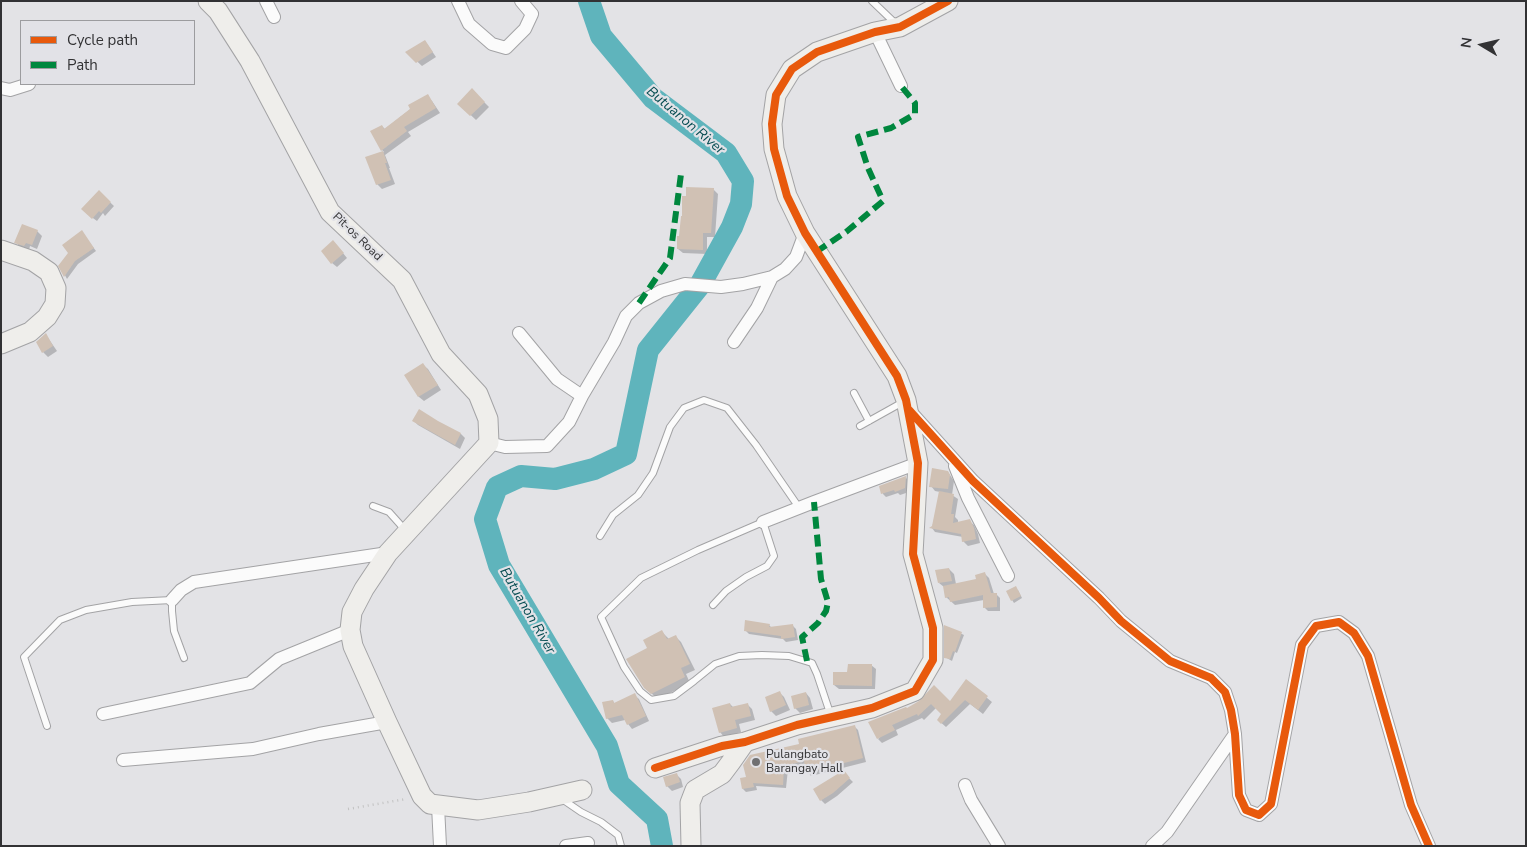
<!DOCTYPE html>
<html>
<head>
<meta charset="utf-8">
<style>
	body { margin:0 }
	#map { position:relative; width:1527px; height:847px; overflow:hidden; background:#e3e3e6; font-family:"Nunito Sans",sans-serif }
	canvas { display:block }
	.frame { position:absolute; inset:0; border:2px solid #323234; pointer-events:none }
	.legend { position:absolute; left:20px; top:20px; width:175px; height:65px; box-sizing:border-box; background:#e2e2e7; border:1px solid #9c9c9f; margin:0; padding:6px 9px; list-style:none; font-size:15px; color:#323234 }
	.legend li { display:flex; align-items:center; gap:10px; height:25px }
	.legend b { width:25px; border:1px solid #9c9c9f }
	.north { position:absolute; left:1457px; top:20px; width:50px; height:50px; -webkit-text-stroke:4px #e2e2e7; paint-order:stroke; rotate:279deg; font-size:14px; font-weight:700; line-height:20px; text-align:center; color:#323234 }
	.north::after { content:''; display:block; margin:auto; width:18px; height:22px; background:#323234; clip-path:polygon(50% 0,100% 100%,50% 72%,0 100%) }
</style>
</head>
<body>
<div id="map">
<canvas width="1527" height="847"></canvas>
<div class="frame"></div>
<ul class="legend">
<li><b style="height:6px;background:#e8590c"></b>Cycle path</li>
<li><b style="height:6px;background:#00873e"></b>Path</li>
</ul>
<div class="north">N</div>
</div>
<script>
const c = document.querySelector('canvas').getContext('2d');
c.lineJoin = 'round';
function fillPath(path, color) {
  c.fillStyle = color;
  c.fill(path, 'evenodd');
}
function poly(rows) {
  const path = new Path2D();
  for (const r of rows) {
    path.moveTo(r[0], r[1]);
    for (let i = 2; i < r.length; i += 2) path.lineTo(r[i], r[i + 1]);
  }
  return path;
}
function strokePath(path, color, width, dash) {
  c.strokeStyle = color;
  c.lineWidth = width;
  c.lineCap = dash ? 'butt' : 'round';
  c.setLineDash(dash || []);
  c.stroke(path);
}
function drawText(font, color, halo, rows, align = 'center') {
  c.font = font + ' "Nunito Sans",sans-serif';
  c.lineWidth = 4.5;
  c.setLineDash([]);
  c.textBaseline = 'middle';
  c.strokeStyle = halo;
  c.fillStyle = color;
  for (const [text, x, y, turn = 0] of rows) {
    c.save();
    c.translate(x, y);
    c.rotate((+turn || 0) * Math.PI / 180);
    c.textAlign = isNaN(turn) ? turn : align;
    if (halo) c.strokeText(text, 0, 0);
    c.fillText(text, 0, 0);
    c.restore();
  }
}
fillPath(poly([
	[425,41,436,57,422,66,407,52],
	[472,90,489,107,476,120,459,104],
	[427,96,432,101,440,113,408,132,411,136,385,155,390,168,389,168,395,184,382,189,377,184,367,158,384,152,382,150,382,126,385,129],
	[713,189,718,194,715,237,707,237,707,254,683,253,678,249,683,218],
	[99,192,114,206,105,216,103,213,97,221,86,213],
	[37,231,42,236,37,249,30,246,29,250,20,247,16,242],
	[84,235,96,251,78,264,67,279,60,266],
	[338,247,347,258,337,267,332,263],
	[46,335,57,351,48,357,43,352],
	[423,365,428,369,441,390,424,401,419,397,406,375],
	[413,420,437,422,461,434,465,438,460,449,418,425],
	[948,472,954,481,952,495,958,499,955,517,958,520,958,523,969,521,974,525,978,534,980,543,968,546,963,541,963,537,935,532,932,528,940,492,935,491,931,486],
	[906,478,909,481,909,492,900,495,898,493,886,497,883,494,880,487],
	[949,569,954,574,956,584,978,580,985,574,989,578,994,594,996,594,1000,598,1000,611,988,611,984,607,984,600,955,605,946,597,944,587,939,583],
	[1018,590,1022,598,1014,603,1007,592],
	[769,625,772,628,793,626,796,629,798,640,786,642,783,639,749,634,745,630],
	[945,626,964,635,957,653,955,652,952,661,945,657],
	[662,632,669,639,675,636,681,642,695,670,686,674,690,683,658,699,651,693,649,649],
	[871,665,876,669,875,689,839,689,834,685,849,673],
	[966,681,992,702,983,714,970,704,946,727,938,720,943,714,937,707,924,720,922,718,896,730,898,735,882,743,878,739,907,709,920,702,950,703],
	[780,693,784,697,790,710,776,716,771,711],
	[806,693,810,698,813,709,800,713,795,708],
	[634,695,639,699,649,721,632,729,625,720,612,723,607,718,613,701,615,704],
	[730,704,733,707,747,704,752,709,755,720,739,724,741,732,724,737,720,732],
	[854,726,858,730,866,762,811,776,808,772,806,765,788,769,786,788,756,786,757,790,746,792,743,789,747,778,801,745],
	[843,772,853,782,837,796,825,804,821,800],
	[676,774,681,779,683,787,672,791,667,786]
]), '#0003');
strokePath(poly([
	[589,1,601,36,653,98,726,153,743,181,741,204,732,227,700,285,648,350,626,454,594,469,555,479,521,476,497,487,485,519,499,565,607,746,619,784,657,819,662,846]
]), '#5fb4bc', 22);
fillPath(poly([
	[425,40,433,52,416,63,405,52],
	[472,88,485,102,470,116,457,104],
	[428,94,436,108,404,127,407,131,381,151,370,131,382,125,384,129,410,109,408,105],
	[383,151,387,163,385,163,391,180,376,185,365,157],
	[686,187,714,188,711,233,703,233,703,250,677,249,677,236,679,236,681,216,682,216,682,196,686,196],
	[99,190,111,202,101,213,99,211,92,219,81,209],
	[22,224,38,230,32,245,26,243,24,246,14,243],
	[82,230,94,248,75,261,64,277,58,266,68,253,62,245],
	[333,240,344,253,331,264,321,251],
	[46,333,53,346,42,353,36,342],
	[423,363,438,385,418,397,404,375],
	[419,409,438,421,461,433,455,445,412,421],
	[932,468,948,471,950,475,948,489,929,487],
	[906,476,905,488,895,492,894,490,881,494,879,486],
	[939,491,954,494,951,514,954,514,953,523,970,519,974,528,976,539,962,542,961,534,929,528,932,526],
	[949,568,952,581,938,583,935,570],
	[985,572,991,593,997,593,997,607,983,608,983,595,950,602,949,597,945,598,943,586,976,579,975,575],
	[1016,586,1021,596,1011,601,1006,591],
	[745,620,770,624,769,627,793,624,795,637,781,639,781,636,744,631],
	[944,625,962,632,955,652,953,651,950,659,944,658],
	[662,630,667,639,676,635,690,664,681,668,685,677,651,694,644,688,626,659,647,648,643,640],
	[848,664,872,664,872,686,833,685,833,672,847,672],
	[966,679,988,696,978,710,965,700,941,724,937,720,941,714,931,704,918,716,917,714,892,725,895,730,877,739,868,722,906,707,907,708,919,701,934,685,950,701],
	[780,691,786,705,770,712,765,697],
	[806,692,809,705,794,709,791,696],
	[635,693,646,716,627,725,622,715,606,719,602,702,613,700,614,703],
	[730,703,731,707,748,703,751,716,735,720,737,728,719,733,712,708],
	[855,725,863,758,806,773,804,761,784,766,783,785,753,783,754,787,742,789,740,778,746,777,743,765,750,755,799,744,798,739],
	[844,770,850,778,833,793,820,801,813,789],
	[677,773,680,782,666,787,663,777]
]), '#d0c1b4');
const lane = poly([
	[872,1,897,25],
	[854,393,869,421],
	[860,426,903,402],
	[373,506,389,512,406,531],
	[600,536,613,515,638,495,653,473,670,427,684,408,704,400,727,408,756,445,800,509],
	[713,605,726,591,746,577,767,566,774,556,763,522,698,550,641,578,601,617,624,667,640,691,651,700,674,696,694,681,715,664,739,656,762,655,789,656,812,663,817,674,831,716],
	[47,726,24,657,60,620,86,610,132,602,172,600,172,611,174,631,184,658],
	[562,799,581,812,601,822,618,835,621,846]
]);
const street = poly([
	[266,1,274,17],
	[458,1,469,24,492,44,506,48,525,29,532,14,521,1],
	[875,32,901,86],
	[1,88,10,90,29,84],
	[519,333,557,379,582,396],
	[734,342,757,308,772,277],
	[909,410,973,481,1099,598,1121,621,1170,661,1211,678,1225,692,1231,710,1235,734,1239,795,1246,810,1259,815,1271,804,1302,645,1316,626,1339,622,1354,633,1368,656,1411,805,1429,846],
	[489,443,505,447,547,446,569,422,582,396,614,342,626,316,639,303,661,291,685,284,721,287,743,284,772,277,785,269,796,257,805,233],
	[955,466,968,498,1008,576],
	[763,522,814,502,918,463],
	[172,600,181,590,194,582,388,553],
	[103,714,250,683,279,659,350,630],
	[123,760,253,749,319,734,387,722],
	[965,785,971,800,999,846],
	[438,806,440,846],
	[566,846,588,843],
	[1152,846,1167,832,1235,734]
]);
const secondary = poly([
	[208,1,218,11,250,61,330,212,402,280,441,354,478,394,488,419,489,443,388,553,364,589,352,612,350,630,353,646,387,722,422,796,430,804,478,810,529,802,582,790],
	[1,250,33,261,49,272,56,288,55,304,47,317,30,332,1,344],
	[655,768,722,746,745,742,797,725,872,708,915,691,933,660,933,628,913,554,918,463,906,400,897,376,805,233,787,196,774,149,772,124,776,95,792,69,817,52,875,32,900,27,948,1],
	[691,846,690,803,695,790,722,774,731,762,745,742]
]);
strokePath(lane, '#a3a3a5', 8);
strokePath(street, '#a3a3a5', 14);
strokePath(secondary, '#a3a3a5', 21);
strokePath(poly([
	[348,809,406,799]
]), '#c2c2c2', 2.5, [1, 4]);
strokePath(lane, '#fbfbfb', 6);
strokePath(street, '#fbfbfb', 12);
strokePath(secondary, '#efeeeb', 19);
strokePath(poly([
	[816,252,846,232,883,201,868,168,858,137,891,128,915,114,915,103,901,86],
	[639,303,670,258,681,174],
	[807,661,802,637,818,623,826,611,828,602,821,579,814,502]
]), '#00873e', 6, [12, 6]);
strokePath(poly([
	[909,410,973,481,1099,598,1121,621,1170,661,1211,678,1225,692,1231,710,1235,734,1239,795,1246,810,1259,815,1271,804,1302,645,1316,626,1339,622,1354,633,1368,656,1411,805,1429,846],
	[655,768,722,746,745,742,797,725,872,708,915,691,933,660,933,628,913,554,918,463,906,400,897,376,805,233,787,196,774,149,772,124,776,95,792,69,817,52,875,32,900,27,948,1]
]), '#e8590c', 8);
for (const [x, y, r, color] of [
	[756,762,5,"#707072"]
]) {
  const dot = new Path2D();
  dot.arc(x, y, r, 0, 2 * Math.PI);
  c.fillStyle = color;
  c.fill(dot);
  strokePath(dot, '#e2e2e7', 2);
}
drawText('12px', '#323234', '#e2e2e7', [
	["Pit-os Road",357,237,44]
]);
drawText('12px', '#323234', '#e2e2e7', [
	["Pulangbato",766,755],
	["Barangay Hall",766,769]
], 'left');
drawText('italic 14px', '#054c51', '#e2e2e7', [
	["Butuanon River",685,121,40],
	["Butuanon River",527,611,60]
]);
</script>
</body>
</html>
